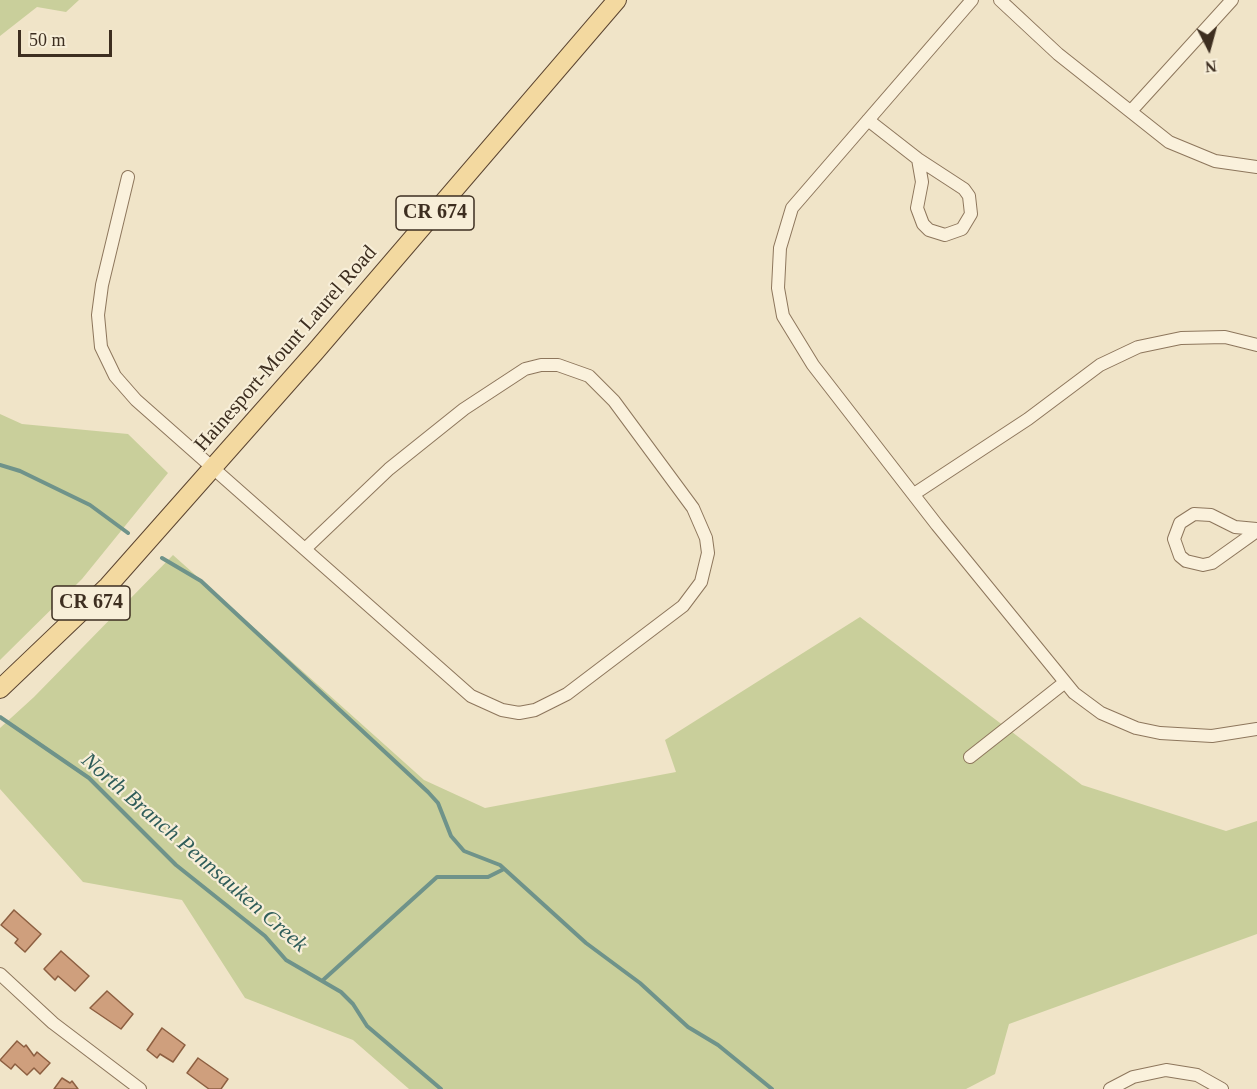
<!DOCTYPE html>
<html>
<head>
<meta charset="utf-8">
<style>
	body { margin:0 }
	#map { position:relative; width:1257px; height:1089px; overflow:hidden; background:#f0e4c8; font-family:Georgia,serif }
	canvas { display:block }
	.north { position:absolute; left:1179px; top:18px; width:60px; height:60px; -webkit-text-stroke:4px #f7eed8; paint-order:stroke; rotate:174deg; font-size:16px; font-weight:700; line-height:24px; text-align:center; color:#3d2e20 }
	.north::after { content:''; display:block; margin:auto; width:21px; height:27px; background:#3d2e20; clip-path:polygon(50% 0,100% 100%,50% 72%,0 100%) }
	.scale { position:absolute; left:18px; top:30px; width:94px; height:27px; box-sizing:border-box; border:3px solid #3d2e20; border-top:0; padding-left:8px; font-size:18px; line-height:21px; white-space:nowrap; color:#3d2e20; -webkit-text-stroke:4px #f7eed8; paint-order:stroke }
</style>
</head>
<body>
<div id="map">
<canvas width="1257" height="1089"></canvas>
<div class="north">N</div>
<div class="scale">50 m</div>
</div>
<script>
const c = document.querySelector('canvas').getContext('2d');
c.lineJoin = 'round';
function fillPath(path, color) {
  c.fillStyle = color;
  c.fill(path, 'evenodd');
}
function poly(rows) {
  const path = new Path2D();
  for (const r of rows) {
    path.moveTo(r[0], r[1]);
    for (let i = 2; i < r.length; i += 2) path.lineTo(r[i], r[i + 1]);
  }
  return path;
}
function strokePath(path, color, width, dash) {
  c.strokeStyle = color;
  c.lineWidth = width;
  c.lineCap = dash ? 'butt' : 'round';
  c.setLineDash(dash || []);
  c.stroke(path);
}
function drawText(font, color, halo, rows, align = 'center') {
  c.font = font + ' Georgia,serif';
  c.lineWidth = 4.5;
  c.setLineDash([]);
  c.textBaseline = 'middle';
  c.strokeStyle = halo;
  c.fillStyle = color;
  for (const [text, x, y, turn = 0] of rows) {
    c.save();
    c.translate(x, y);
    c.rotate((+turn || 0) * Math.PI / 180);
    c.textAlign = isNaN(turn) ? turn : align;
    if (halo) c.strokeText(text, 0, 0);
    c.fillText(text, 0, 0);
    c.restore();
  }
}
fillPath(poly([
	[0,0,79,0,66,12,37,7,0,36],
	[0,414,22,424,128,434,168,473,82,579,0,660],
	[173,555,424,780,485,808,676,772,665,740,860,617,1082,785,1226,831,1257,821,1257,934,1009,1024,995,1074,966,1089,409,1089,353,1040,245,998,182,900,83,882,0,789,0,728,34,697]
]), '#c9cf9b');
strokePath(poly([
	[0,465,20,471,90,505,128,533],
	[162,558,201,581,428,792,438,803,451,836,464,851,500,865,586,943,640,983,688,1027,718,1045,772,1089],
	[0,717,89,778,176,865,265,936,286,960,341,992,353,1004,367,1026,441,1089],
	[322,981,437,877,488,877,504,869]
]), '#6f938a', 4);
const building = poly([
	[14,910,41,934,25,952,15,943,18,939,1,925,14,910],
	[61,951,89,976,75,991,58,976,55,980,44,969,61,951],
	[107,991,133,1014,121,1029,90,1008,107,991],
	[162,1028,185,1045,173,1062,160,1054,157,1058,147,1050,162,1028],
	[17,1041,24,1047,26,1045,34,1056,37,1052,50,1063,40,1074,34,1068,27,1075,15,1064,11,1069,0,1060,17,1041],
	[198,1058,228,1079,221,1089,209,1089,187,1073,198,1058],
	[62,1078,70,1083,72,1081,78,1089,54,1089,62,1078]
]);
fillPath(building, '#cf9f7d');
strokePath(building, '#8d5f41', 1.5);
const minor = poly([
	[972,0,792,208,780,248,778,288,783,316,813,365,937,525,1074,693,1101,713,1136,728,1160,733,1212,736,1257,729],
	[1000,0,1058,54,1169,142,1215,161,1257,167],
	[1131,111,1232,0],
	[868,120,918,159,922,182,917,208,923,224,929,230,945,235,962,229,971,214,969,196,964,189,918,159],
	[128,177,102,285,98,315,101,347,115,376,136,400,471,696,502,710,519,713,535,710,567,694,683,606,701,582,708,553,706,538,693,508,614,401,589,376,558,365,541,365,525,369,464,409,389,469,305,549],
	[914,494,1028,419,1100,365,1138,347,1181,338,1225,337,1257,345],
	[1257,529,1235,527,1211,515,1194,514,1180,523,1174,539,1180,556,1186,561,1203,565,1212,563,1257,531],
	[970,757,1064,683],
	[0,974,53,1023,140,1089],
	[1110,1089,1133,1077,1166,1070,1197,1075,1222,1089]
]);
const primary = poly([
	[0,689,108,586,315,352,617,0]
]);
strokePath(minor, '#8d765c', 14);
strokePath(primary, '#5b4430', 20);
strokePath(minor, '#faf1dc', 12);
strokePath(primary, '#f3d9a0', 18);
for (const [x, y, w] of [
	[435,213,78],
	[91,603,78]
]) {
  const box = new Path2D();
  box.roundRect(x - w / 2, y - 17, w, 34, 4.5);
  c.fillStyle = '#f7eed8';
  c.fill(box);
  strokePath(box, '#3d2e20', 1.5);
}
drawText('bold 20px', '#3d2e20', null, [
	["CR 674",435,213],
	["CR 674",91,603]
]);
drawText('21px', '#3d2e20', '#f7eed8', [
	["Hainesport-Mount Laurel Road",286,349,-49]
]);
drawText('italic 22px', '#2f5d5a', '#f7eed8', [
	["North Branch Pennsauken Creek",194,853,41]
]);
</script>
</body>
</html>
